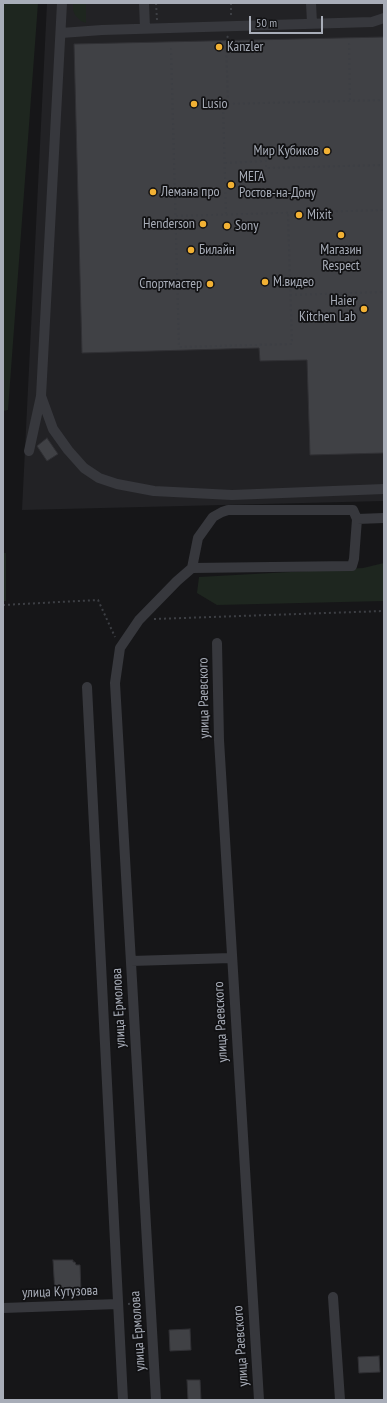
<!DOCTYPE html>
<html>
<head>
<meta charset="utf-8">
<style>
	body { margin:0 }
	#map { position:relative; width:387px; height:1403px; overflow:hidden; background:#161618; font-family:"PT Sans Narrow",sans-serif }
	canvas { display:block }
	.frame { position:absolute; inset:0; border:4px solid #a8adb8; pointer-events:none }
	.scale { position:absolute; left:249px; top:16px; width:74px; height:18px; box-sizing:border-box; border:2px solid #a8adb8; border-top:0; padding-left:5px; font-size:12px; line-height:14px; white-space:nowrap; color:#a8adb8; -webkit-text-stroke:3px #111113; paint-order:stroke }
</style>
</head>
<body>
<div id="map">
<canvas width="387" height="1403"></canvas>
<div class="frame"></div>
<div class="scale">50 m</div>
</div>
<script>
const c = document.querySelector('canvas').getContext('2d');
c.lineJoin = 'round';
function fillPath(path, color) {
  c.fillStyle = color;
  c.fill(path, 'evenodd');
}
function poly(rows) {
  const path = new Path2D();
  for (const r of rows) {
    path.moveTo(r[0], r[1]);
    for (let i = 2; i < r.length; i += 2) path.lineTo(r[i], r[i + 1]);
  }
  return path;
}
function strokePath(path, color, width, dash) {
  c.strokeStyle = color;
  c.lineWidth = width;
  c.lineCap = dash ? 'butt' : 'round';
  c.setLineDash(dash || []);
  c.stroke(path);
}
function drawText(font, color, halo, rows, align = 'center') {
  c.font = font + ' "PT Sans Narrow",sans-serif';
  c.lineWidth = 3.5;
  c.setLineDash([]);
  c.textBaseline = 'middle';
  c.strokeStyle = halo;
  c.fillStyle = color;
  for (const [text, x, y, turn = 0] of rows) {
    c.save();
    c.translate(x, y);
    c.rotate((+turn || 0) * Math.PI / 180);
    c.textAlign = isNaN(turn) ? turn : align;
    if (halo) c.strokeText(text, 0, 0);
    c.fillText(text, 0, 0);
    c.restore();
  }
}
fillPath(poly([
	[47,3,384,3,384,501,22,510]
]), '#222225');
fillPath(poly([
	[3,3,38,3,8,410,3,411],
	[73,3,86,3,86,23,81,21,75,15,73,10],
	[3,553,6,553,6,601,3,601],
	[384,563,384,601,217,605,197,593,199,577,363,568]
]), '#1e261f');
const building = poly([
	[384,37,384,453,310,455,307,360,260,361,259,348,82,353,74,44,384,37],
	[47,438,58,454,47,461,37,446,47,438],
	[53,1260,73,1260,73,1262,75,1262,76,1265,80,1265,81,1292,55,1294,53,1260],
	[190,1329,191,1350,170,1351,169,1330,190,1329],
	[379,1356,380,1372,359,1373,358,1357,379,1356],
	[187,1380,200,1380,201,1400,188,1400,187,1380]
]);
fillPath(building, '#404145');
strokePath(building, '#303034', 1);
strokePath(poly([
	[156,3,157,20],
	[231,3,231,18],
	[228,36,226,40,228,104],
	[349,43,350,101],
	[171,48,179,347,292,344,288,213],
	[225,163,266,161,266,168,384,165],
	[226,214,223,104,384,100],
	[176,216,384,210],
	[290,295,384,292],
	[3,605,98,600,115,637],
	[154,619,384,611],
	[128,1304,141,1303]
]), '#3d3f44', 2, [2, 3]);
strokePath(poly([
	[144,3,145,28],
	[311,3,312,23],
	[61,33,102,30,372,22,384,18],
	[41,396,53,429,68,450,84,468,99,478,117,484,154,491,232,495,384,489],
	[29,451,41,396,62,3],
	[192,568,352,566,354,559,357,519],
	[217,643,219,740,259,1400],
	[87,687,123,1400],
	[131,961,231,958],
	[333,1297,340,1400],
	[3,1308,118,1304],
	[156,1400,115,683,120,648,139,620,177,581,192,568,198,538,213,517,222,512,228,510,353,510,357,519,384,518]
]), '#37383d', 10);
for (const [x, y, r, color] of [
	[219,47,4,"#f2b134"],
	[194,104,4,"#f2b134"],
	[327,151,4,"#f2b134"],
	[231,185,4,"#f2b134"],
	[153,192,4,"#f2b134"],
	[299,215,4,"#f2b134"],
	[203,224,4,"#f2b134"],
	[227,226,4,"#f2b134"],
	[341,235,4,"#f2b134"],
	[191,250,4,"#f2b134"],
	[265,282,4,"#f2b134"],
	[210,284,4,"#f2b134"],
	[364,309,4,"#f2b134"]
]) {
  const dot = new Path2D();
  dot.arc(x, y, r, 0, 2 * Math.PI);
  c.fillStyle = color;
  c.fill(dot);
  strokePath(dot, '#111113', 1.5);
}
drawText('14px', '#a8adb8', '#111113', [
	["Kanzler",227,47],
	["Lusio",202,104],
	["Мир Кубиков",319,151,"right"],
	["МЕГА",239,177],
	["Ростов-на-Дону",239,193],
	["Лемана про",161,192],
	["Mixit",307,215],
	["Henderson",195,224,"right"],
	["Sony",235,226],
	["Билайн",199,250],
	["Магазин",341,250,"center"],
	["Respect",341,266,"center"],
	["М.видео",273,282],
	["Спортмастер",202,284,"right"],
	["Haier",356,301,"right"],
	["Kitchen Lab",356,317,"right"]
], 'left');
drawText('14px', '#a8adb8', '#111113', [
	["улица Раевского",204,698,-91],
	["улица Ермолова",119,1008,-93],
	["улица Раевского",221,1022,-93],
	["улица Кутузова",60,1292,-2],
	["улица Ермолова",138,1331,-94],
	["улица Раевского",241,1346,-94]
]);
</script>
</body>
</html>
